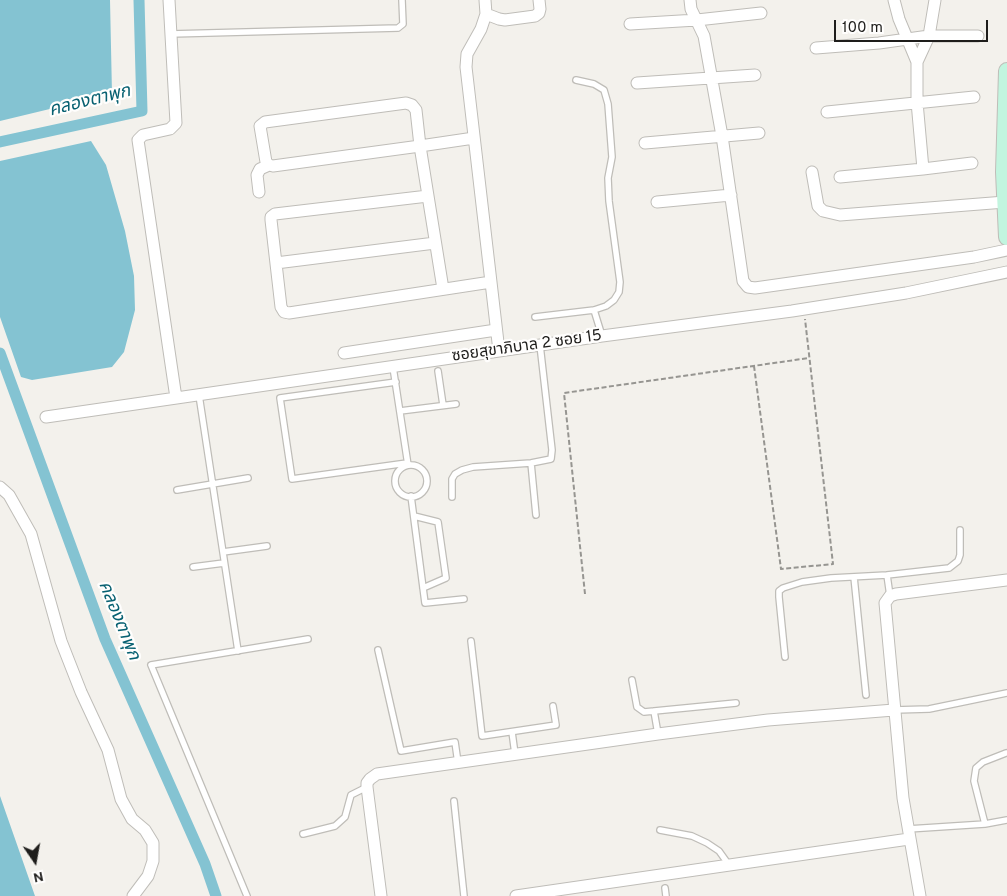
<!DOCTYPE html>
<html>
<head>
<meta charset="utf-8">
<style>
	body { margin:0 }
	#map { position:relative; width:1007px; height:896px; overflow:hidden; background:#f3f1ec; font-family:Overpass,sans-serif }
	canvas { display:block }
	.north { position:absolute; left:10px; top:836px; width:50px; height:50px; -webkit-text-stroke:4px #fffefd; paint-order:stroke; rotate:168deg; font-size:14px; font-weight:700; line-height:20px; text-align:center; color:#1e1d1b }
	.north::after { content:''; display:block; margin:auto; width:18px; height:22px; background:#1e1d1b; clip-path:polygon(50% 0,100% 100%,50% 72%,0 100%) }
	.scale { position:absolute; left:834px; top:20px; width:154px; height:22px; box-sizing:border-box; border:2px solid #1e1d1b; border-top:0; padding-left:6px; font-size:15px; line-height:18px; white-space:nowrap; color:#1e1d1b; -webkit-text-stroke:4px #fffefd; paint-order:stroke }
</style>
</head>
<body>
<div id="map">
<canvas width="1007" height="896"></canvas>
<div class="north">N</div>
<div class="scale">100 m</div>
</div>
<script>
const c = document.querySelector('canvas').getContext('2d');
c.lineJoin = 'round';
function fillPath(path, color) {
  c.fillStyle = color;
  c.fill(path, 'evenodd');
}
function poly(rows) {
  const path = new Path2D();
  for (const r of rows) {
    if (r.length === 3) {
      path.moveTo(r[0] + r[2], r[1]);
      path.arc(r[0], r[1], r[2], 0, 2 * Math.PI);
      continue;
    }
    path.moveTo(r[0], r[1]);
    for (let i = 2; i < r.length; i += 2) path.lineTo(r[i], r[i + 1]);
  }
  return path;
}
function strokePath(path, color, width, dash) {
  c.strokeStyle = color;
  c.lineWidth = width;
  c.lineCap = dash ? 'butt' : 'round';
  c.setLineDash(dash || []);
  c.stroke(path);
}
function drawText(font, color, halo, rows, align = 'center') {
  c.font = font + ' Overpass,"Noto Sans Thai",sans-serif';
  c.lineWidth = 4.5;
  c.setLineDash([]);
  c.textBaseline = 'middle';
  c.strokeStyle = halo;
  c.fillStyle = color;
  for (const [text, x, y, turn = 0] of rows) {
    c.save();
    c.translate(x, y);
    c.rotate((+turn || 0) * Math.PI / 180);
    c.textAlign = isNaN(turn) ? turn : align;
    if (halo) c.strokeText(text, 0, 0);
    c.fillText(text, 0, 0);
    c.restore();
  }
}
fillPath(poly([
	[0,0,110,0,112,94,0,121],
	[91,141,106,165,125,231,134,276,135,310,124,352,112,367,32,380,21,377,0,317,0,161],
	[0,796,35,896,0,896]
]), '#84c3d2');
strokePath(poly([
	[0,142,142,111,139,0],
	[0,353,105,639,205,864,216,896]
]), '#84c3d2', 11);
const lane = poly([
	[170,34,398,28,403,24,402,0],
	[594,310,602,336],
	[535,317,594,310,606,306,614,300,619,292,620,282,609,201,608,178,612,157,608,104,604,90,594,84,576,80],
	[393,367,408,465],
	[438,371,443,405],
	[396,382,280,398,292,479,407,463],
	[199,395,238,651],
	[400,411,456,404],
	[531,463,536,515],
	[411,481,16],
	[177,490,248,478],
	[411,496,425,603,464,599],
	[452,497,452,479,455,474,462,470,473,467,531,463,551,459,552,450,540,345],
	[414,516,438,522,446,578,423,588],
	[223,552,267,546],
	[193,567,224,563],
	[887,575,890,596],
	[854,577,866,695],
	[471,641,482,736,556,725,553,706],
	[378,650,401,751,455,742,458,763],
	[785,657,779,597,779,591,783,588,802,582,831,578,887,575,949,568,958,561,960,555,960,530],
	[632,680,637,707,644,712,736,703],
	[894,710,929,709,1007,693],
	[654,711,658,734],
	[512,732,515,754],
	[454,801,464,896],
	[985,824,974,781,976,768,983,762,1006,753],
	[908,829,985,824,1007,820],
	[660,830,692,836,707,843,719,851,729,865],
	[303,834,335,826,345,817,351,795,367,787],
	[665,888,666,896],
	[247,896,151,665,308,639]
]);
const street = poly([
	[169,0,176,123,170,129,143,135,138,140,176,398],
	[485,0,486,14,481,29,467,54,466,67,499,351],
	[690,0,691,9,704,36,722,136,743,281,748,287,755,288,974,257,1007,250],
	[894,0,899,19,917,62,917,102,923,169],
	[486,14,499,19,505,20,535,16,539,13,540,9,539,0],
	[630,24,697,20,761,13],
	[816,48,879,43,929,36,978,36],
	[917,62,929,36,935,0],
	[637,83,755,75],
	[827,112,974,97],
	[645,143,759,133],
	[812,172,818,206,823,211,840,215,1005,202],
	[840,177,923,169,972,163],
	[259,192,257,175,260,169,269,165],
	[428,196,275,214,271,217,271,220,281,307,284,312,289,313,491,282],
	[657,202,731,195],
	[276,263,435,243],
	[443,289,420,146,416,110,412,105,406,103,265,122,260,126,266,162,269,165,273,166,420,146,474,138],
	[344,353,496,330],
	[46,417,602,336,792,311,906,293,1007,272],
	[0,487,9,495,31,534,61,641,81,692,108,750,121,799,132,819,145,830,153,843,153,861,148,876,133,896],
	[381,896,367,787,367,783,370,779,377,774,658,734,768,720,894,710],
	[516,896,909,839],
	[920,896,903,798,885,603,890,596,896,594,1007,580]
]);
const secondary = poly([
	[1007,71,1004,172,1007,237]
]);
strokePath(lane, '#bfbdb8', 8);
strokePath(street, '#bfbdb8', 13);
strokePath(secondary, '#bfbdb8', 18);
strokePath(poly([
	[754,366,781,569,833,564,805,319],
	[585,594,564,393,809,358]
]), '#969591', 2, [5, 2.5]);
strokePath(lane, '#fff', 5.5);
strokePath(street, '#fff', 11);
strokePath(secondary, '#c2f5df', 16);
drawText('16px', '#1e1d1b', '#fffefd', [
	["ซอยสุขาภิบาล 2 ซอย 15",527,347,-8]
]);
drawText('italic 18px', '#076071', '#fffefd', [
	["คลองตาพุก",90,102,-14],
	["คลองตาพุก",118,621,68]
]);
</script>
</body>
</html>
